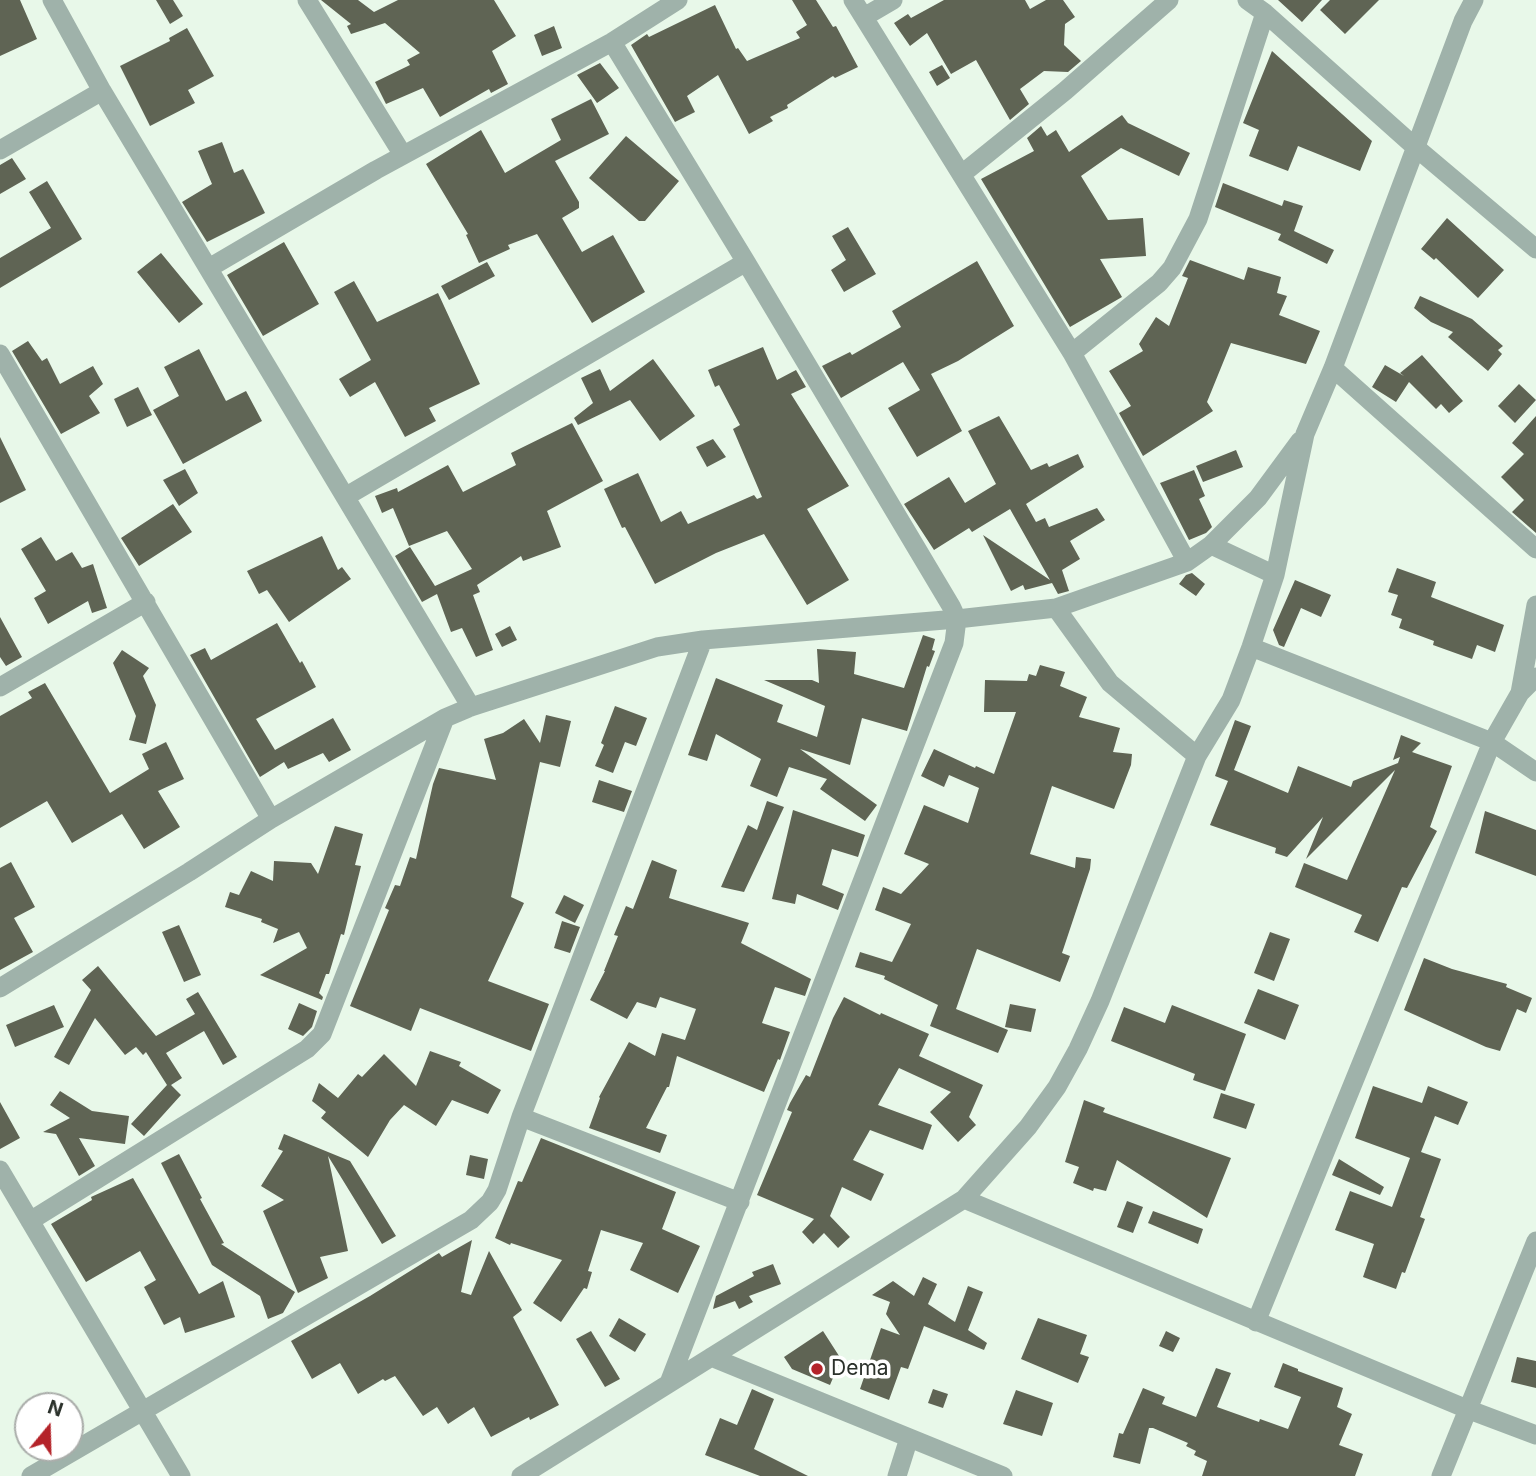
<!DOCTYPE html>
<html>
<head>
<meta charset="utf-8">
<style>
	body { margin:0 }
	#map { position:relative; width:1536px; height:1476px; overflow:hidden; background:#e8f8e9; font-family:Inter,sans-serif }
	canvas { display:block }
	.north { position:absolute; left:14px; top:1392px; width:70px; height:70px; box-sizing:border-box; background:#fff; border:2px solid #aaadaa; border-radius:50%; rotate:19deg; font-size:19px; font-weight:700; line-height:28px; text-align:center; color:#2b312b }
	.north::after { content:''; display:block; margin:auto; width:24px; height:32px; background:#b42329; clip-path:polygon(50% 0,100% 100%,50% 72%,0 100%) }
</style>
</head>
<body>
<div id="map">
<canvas width="1536" height="1476"></canvas>
<div class="north">N</div>
</div>
<script>
const c = document.querySelector('canvas').getContext('2d');
c.lineJoin = 'round';
function fillPath(path, color) {
  c.fillStyle = color;
  c.fill(path, 'evenodd');
}
function poly(rows) {
  const path = new Path2D();
  for (const r of rows) {
    path.moveTo(r[0], r[1]);
    for (let i = 2; i < r.length; i += 2) path.lineTo(r[i], r[i + 1]);
  }
  return path;
}
function strokePath(path, color, width, dash) {
  c.strokeStyle = color;
  c.lineWidth = width;
  c.lineCap = dash ? 'butt' : 'round';
  c.setLineDash(dash || []);
  c.stroke(path);
}
function drawText(font, color, halo, rows, align = 'center') {
  c.font = font + ' Inter,sans-serif';
  c.lineWidth = 7;
  c.setLineDash([]);
  c.textBaseline = 'middle';
  c.strokeStyle = halo;
  c.fillStyle = color;
  for (const [text, x, y, turn = 0] of rows) {
    c.save();
    c.translate(x, y);
    c.rotate((+turn || 0) * Math.PI / 180);
    c.textAlign = isNaN(turn) ? turn : align;
    if (halo) c.strokeText(text, 0, 0);
    c.fillText(text, 0, 0);
    c.restore();
  }
}
fillPath(poly([
	[0,0,20,0,37,39,0,56],
	[156,0,173,0,183,16,170,24],
	[321,0,358,0,374,12,398,0,494,0,516,36,492,51,508,84,491,93,489,89,440,117,423,88,386,104,375,82,410,65,407,60,420,53,385,23,351,34,347,26,351,24],
	[792,0,816,0,833,27,836,26,858,67,835,78,833,76,787,105,788,108,770,117,773,121,749,134,718,75,687,96,695,112,675,122,631,45,647,34,649,37,715,5,736,49,738,48,747,61,800,38,796,32,807,25],
	[944,0,1025,0,1030,9,1046,0,1063,0,1075,17,1065,24,1064,45,1081,61,1068,72,1044,71,1020,89,1029,104,1010,120,976,60,951,74,927,33,910,46,894,23,908,14,911,18],
	[1278,0,1322,0,1302,22],
	[1330,0,1379,0,1345,34,1320,10],
	[554,26,562,48,542,56,534,35],
	[187,28,214,76,188,90,195,103,150,126,120,66,170,41,169,38],
	[1272,51,1372,141,1360,171,1298,146,1288,171,1249,156,1259,130,1243,123],
	[600,63,619,88,597,103,577,75],
	[942,65,950,78,937,86,929,72],
	[591,99,609,134,555,161,579,202,579,208,562,218,582,252,613,235,645,292,592,323,537,234,508,245,510,249,479,263,466,235,468,234,426,164,481,130,505,173,561,140,551,119],
	[1122,115,1128,123,1190,153,1179,176,1121,148,1081,176,1108,220,1143,218,1146,256,1100,259,1122,297,1070,327,981,179,1034,151,1027,138,1041,126,1047,136,1056,130,1069,152],
	[626,136,679,181,645,221,639,221,589,178],
	[222,142,234,173,243,169,265,213,207,242,182,202,212,184,198,151],
	[12,158,26,179,0,194,0,165],
	[47,181,82,239,0,288,0,258,51,228,29,192],
	[1223,183,1282,206,1284,200,1303,206,1294,231,1334,250,1327,264,1278,240,1281,234,1215,207],
	[1447,218,1504,270,1478,298,1436,258,1434,260,1421,249],
	[848,227,876,274,844,292,831,270,846,260,832,236],
	[284,242,319,304,263,336,227,275],
	[161,253,203,304,179,323,137,272],
	[1190,260,1244,280,1248,267,1281,277,1277,293,1287,296,1279,315,1320,331,1306,364,1231,343,1207,402,1213,411,1143,456,1119,413,1131,406,1109,371,1143,351,1139,344,1156,317,1169,326,1188,278,1182,276],
	[977,261,1014,326,958,361,931,374,962,431,917,457,888,408,920,390,903,362,841,398,822,366,850,352,852,355,901,327,892,311],
	[487,262,495,276,449,300,441,286],
	[354,281,377,322,438,293,480,384,429,408,436,421,405,437,375,382,350,397,339,379,371,360,334,292],
	[1420,296,1472,319,1503,346,1498,350,1502,354,1488,371,1448,337,1453,332,1431,322,1414,308],
	[28,341,42,361,47,358,60,384,93,366,103,384,89,396,100,413,61,434,12,351],
	[763,347,777,380,796,370,806,387,791,394,849,486,807,509,849,580,807,605,764,534,716,553,655,584,625,527,622,528,604,489,638,473,661,522,681,511,688,524,754,495,757,499,762,497,733,429,740,425,719,385,715,387,708,370],
	[199,349,226,401,246,391,262,421,183,464,153,410,179,396,164,367],
	[1422,355,1463,401,1449,413,1441,404,1436,409,1409,382,1396,402,1372,387,1385,365,1404,376,1400,373],
	[653,359,695,416,660,441,630,400,578,425,574,418,593,403,581,378,600,369,610,391],
	[1519,384,1536,400,1515,423,1498,406],
	[138,387,152,415,127,427,114,399],
	[999,416,1031,470,1047,463,1049,467,1078,454,1084,467,1026,504,1036,522,1045,518,1049,527,1097,508,1105,520,1070,541,1080,559,1062,570,1069,591,1058,594,1052,583,1025,590,1023,585,1011,591,983,535,1050,580,1010,509,972,532,969,528,934,550,904,504,949,477,965,503,996,484,968,431],
	[1536,416,1536,533,1512,512,1524,500,1501,477,1524,454,1512,443],
	[572,423,603,481,547,511,561,547,523,561,521,556,477,585,480,592,473,595,493,650,476,657,462,628,451,632,437,594,422,602,395,556,410,547,435,586,472,569,447,531,409,546,393,508,382,513,375,496,397,488,398,492,448,465,463,492,516,465,511,453],
	[0,437,26,490,0,503],
	[713,439,726,457,707,467,696,447],
	[1236,450,1243,467,1203,482,1196,466],
	[185,469,198,493,179,506,163,480],
	[1194,470,1205,496,1199,499,1212,527,1206,533,1189,540,1160,483],
	[173,504,192,532,139,566,121,538],
	[322,536,338,570,342,567,351,579,289,622,267,590,259,594,247,571],
	[41,537,56,561,72,552,82,568,93,564,107,608,92,613,88,601,48,624,34,598,46,591,21,549],
	[1397,568,1436,582,1431,597,1504,625,1495,652,1477,645,1472,659,1433,645,1434,641,1399,628,1402,619,1391,615,1398,595,1388,592],
	[1192,573,1205,584,1196,596,1179,584,1186,575],
	[1295,580,1331,595,1321,617,1301,608,1284,647,1279,645,1273,630],
	[0,617,22,657,6,666,0,657],
	[277,623,300,663,302,661,316,687,256,719,275,750,333,718,351,750,329,762,323,753,288,769,284,762,260,777,190,655,205,648,211,660],
	[510,626,517,640,502,647,495,634],
	[923,635,935,639,932,650,935,651,929,667,927,666,907,731,862,718,850,765,800,749,877,805,865,821,820,789,827,779,789,767,777,797,750,786,761,759,716,734,707,761,688,755,716,678,783,705,777,722,817,737,825,706,764,680,812,680,819,683,817,649,856,652,854,674,904,688],
	[122,650,149,668,143,676,156,705,146,744,129,740,136,716,113,663],
	[1040,665,1065,672,1060,686,1087,697,1079,717,1120,728,1113,752,1132,754,1131,765,1114,809,1052,786,1030,854,1075,868,1076,857,1091,859,1090,869,1062,953,1070,956,1060,982,977,949,956,1009,1008,1030,998,1053,930,1026,938,1005,884,979,885,976,855,967,860,952,892,962,911,924,875,910,883,887,901,894,929,864,904,854,924,805,968,823,979,788,949,775,944,787,921,776,934,749,975,768,976,766,994,774,1016,712,984,712,985,680,1027,681,1029,674,1036,676],
	[45,683,110,793,149,769,142,754,166,742,184,779,158,791,180,827,144,849,122,814,72,843,47,801,0,828,0,716,32,698,28,692],
	[615,706,647,718,636,746,625,742,613,773,595,766,604,745,601,743],
	[546,715,571,721,560,767,540,762,511,897,524,903,488,981,549,1004,531,1051,420,1008,411,1031,350,1006,389,910,385,908,395,885,400,886,410,857,416,859,433,784,439,768,496,780,484,739,503,733,524,719,540,743],
	[1235,720,1251,726,1234,770,1288,793,1298,766,1351,787,1353,781,1398,763,1400,757,1393,760,1401,735,1421,743,1412,752,1452,766,1430,827,1437,831,1407,888,1402,887,1378,942,1354,932,1362,915,1295,887,1304,863,1347,880,1395,770,1306,859,1323,817,1287,857,1275,853,1276,848,1210,825,1228,781,1215,776],
	[599,780,632,791,624,812,592,802],
	[767,801,784,807,744,892,721,887,748,825,757,830],
	[793,810,865,835,858,857,832,849,822,885,844,894,838,910,797,894,795,904,772,899],
	[1485,811,1536,830,1536,876,1475,853],
	[335,826,363,834,355,865,361,866,344,935,341,934,329,974,326,974,319,993,323,997,322,1000,260,975,307,948,299,932,273,943,278,929,261,922,262,919,225,907,230,892,239,895,251,871,273,881,274,861,311,863,318,874],
	[652,860,677,870,669,898,749,923,741,943,811,979,805,996,775,987,762,1023,790,1032,780,1060,778,1059,764,1092,677,1056,669,1087,667,1087,646,1128,667,1135,660,1153,589,1128,600,1098,599,1097,629,1042,655,1056,662,1033,685,1040,696,1009,660,997,656,1008,637,1002,627,1019,590,1000,605,971,604,971,618,936,614,935,626,906,633,909],
	[11,862,35,907,14,918,33,952,0,970,0,868],
	[564,895,584,905,575,923,555,913],
	[562,921,580,927,570,953,554,948],
	[179,925,201,975,184,982,162,932],
	[1270,932,1290,939,1274,981,1254,973],
	[1424,958,1452,969,1507,984,1506,987,1532,998,1526,1013,1517,1009,1500,1051,1486,1047,1404,1010],
	[98,966,156,1036,195,1014,186,999,198,992,237,1057,223,1065,204,1031,166,1053,182,1078,171,1085,181,1095,144,1136,131,1124,167,1085,146,1052,143,1055,136,1047,125,1055,95,1018,69,1065,54,1057,91,990,82,980],
	[1258,989,1299,1005,1285,1040,1244,1023],
	[844,997,880,1015,881,1013,929,1034,919,1056,983,1085,969,1117,976,1125,958,1142,930,1112,951,1092,899,1068,878,1105,932,1125,923,1150,870,1130,853,1160,884,1174,871,1201,842,1187,830,1216,850,1237,838,1248,824,1233,813,1244,802,1232,814,1219,757,1195,792,1112,787,1110,790,1103,806,1075,810,1077,833,1018],
	[299,1003,317,1011,312,1027,303,1036,288,1029],
	[1010,1004,1036,1009,1031,1032,1005,1027],
	[54,1005,64,1027,15,1047,6,1025],
	[1172,1005,1246,1034,1225,1091,1193,1080,1195,1074,1111,1041,1124,1007,1165,1023],
	[430,1051,461,1062,459,1066,501,1090,488,1114,452,1100,436,1126,404,1105,390,1120,368,1157,321,1118,326,1112,312,1101,319,1083,338,1098,358,1074,362,1077,384,1054,416,1086],
	[1373,1086,1422,1103,1428,1086,1468,1102,1458,1125,1435,1116,1421,1152,1441,1159,1420,1217,1425,1219,1405,1273,1402,1272,1396,1289,1363,1277,1374,1244,1335,1230,1350,1191,1392,1207,1410,1158,1355,1138],
	[60,1091,92,1111,129,1116,125,1144,79,1138,95,1166,79,1176,56,1134,43,1132,70,1118,50,1105],
	[1221,1093,1255,1104,1246,1129,1213,1118],
	[1084,1100,1105,1108,1103,1112,1231,1158,1207,1218,1117,1160,1106,1191,1094,1188,1093,1191,1073,1183,1079,1167,1065,1162],
	[0,1102,20,1138,0,1149],
	[284,1134,350,1161,396,1236,382,1244,328,1156,348,1251,320,1257,328,1278,298,1293,263,1211,284,1200,261,1186,283,1151,278,1149],
	[541,1138,676,1192,662,1229,700,1246,678,1293,630,1270,643,1243,601,1230,588,1271,592,1272,587,1289,584,1288,561,1322,533,1303,562,1260,511,1243,510,1245,495,1238,518,1181,522,1182],
	[179,1154,202,1198,200,1199,224,1243,221,1244,295,1292,283,1313,268,1319,260,1296,212,1265,161,1163],
	[470,1155,488,1159,484,1179,466,1175],
	[1339,1159,1384,1187,1380,1195,1332,1175],
	[133,1178,199,1294,223,1281,235,1317,185,1333,180,1317,164,1325,144,1287,156,1280,140,1251,86,1282,51,1224,92,1200,91,1197],
	[1127,1201,1143,1207,1133,1233,1117,1227],
	[1153,1211,1203,1229,1198,1244,1148,1223],
	[472,1240,461,1292,471,1295,489,1251,522,1310,513,1317,559,1405,530,1420,529,1417,491,1437,474,1407,448,1424,437,1407,423,1416,395,1376,385,1381,383,1379,358,1394,340,1363,312,1379,291,1341,370,1296,439,1253,442,1257],
	[773,1264,781,1284,749,1296,753,1302,739,1309,735,1301,713,1309,716,1296,754,1276,752,1272],
	[923,1277,937,1284,928,1304,955,1322,968,1286,983,1292,968,1330,987,1343,984,1350,924,1326,908,1369,901,1367,889,1400,860,1389,881,1328,900,1335,886,1314,890,1302,872,1295,893,1281,914,1296],
	[619,1318,646,1334,635,1352,609,1336],
	[1038,1318,1087,1335,1080,1354,1089,1357,1078,1383,1021,1359],
	[591,1331,620,1379,605,1387,576,1339],
	[823,1331,841,1359,830,1385,792,1369,784,1357],
	[1166,1331,1180,1338,1173,1352,1159,1346],
	[1517,1357,1536,1361,1536,1388,1511,1382],
	[1283,1363,1298,1369,1298,1371,1343,1388,1337,1407,1352,1414,1339,1445,1363,1454,1355,1476,1202,1476,1207,1461,1194,1455,1196,1451,1186,1446,1188,1443,1153,1428,1149,1428,1140,1464,1113,1457,1119,1433,1123,1434,1143,1388,1165,1397,1162,1404,1196,1417,1216,1368,1231,1373,1217,1407,1259,1422,1260,1419,1288,1429,1301,1397,1274,1387],
	[752,1389,774,1399,754,1449,808,1476,760,1476,705,1455,720,1418,737,1425],
	[933,1389,948,1394,943,1408,928,1403],
	[1016,1390,1053,1403,1042,1436,1003,1424]
]), '#5f6454');
strokePath(poly([
	[52,0,102,91,471,707],
	[307,0,403,155],
	[853,0,1072,353,1187,562],
	[1247,0,1265,13,1414,146,1536,249],
	[864,17,893,0],
	[612,42,746,262,951,606,957,619,954,643,669,1383],
	[0,150,102,91],
	[962,174,1065,91,1169,0],
	[209,268,376,170,612,42,678,0],
	[1072,353,1159,283,1172,268,1198,219,1265,13],
	[0,354,271,819],
	[1333,368,1536,549],
	[345,497,746,262],
	[1211,545,1275,575],
	[1056,608,1110,683,1197,756],
	[1251,647,1492,742,1536,772],
	[0,687,146,602],
	[1520,693,1536,605],
	[0,988,189,872,271,819,445,718,471,707,657,647,703,640,957,619,1056,608,1187,562,1211,545,1258,498,1300,441],
	[521,1117,740,1202],
	[0,1170,181,1476],
	[964,1199,1467,1409,1536,1435],
	[30,1221,307,1049,322,1034,445,718],
	[1256,1322,1492,742,1520,693,1536,677],
	[711,1357,1003,1476],
	[31,1476,471,1220,490,1202,497,1190,521,1117,703,640],
	[521,1476,964,1199,1028,1127,1057,1087,1078,1049,1100,1001,1197,756,1231,700,1251,647,1275,575,1305,434,1333,368,1463,21,1474,0],
	[897,1476,909,1438],
	[1441,1476,1536,1241]
]), '#9fb2aa', 19);
for (const [x, y, r, color] of [
	[817,1369,7,"#b42329"]
]) {
  const dot = new Path2D();
  dot.arc(x, y, r, 0, 2 * Math.PI);
  c.fillStyle = color;
  c.fill(dot);
  strokePath(dot, '#fff', 2.5);
}
drawText('21px', '#2b312b', '#fff', [
	["Dema",831,1369]
], 'left');
</script>
</body>
</html>
